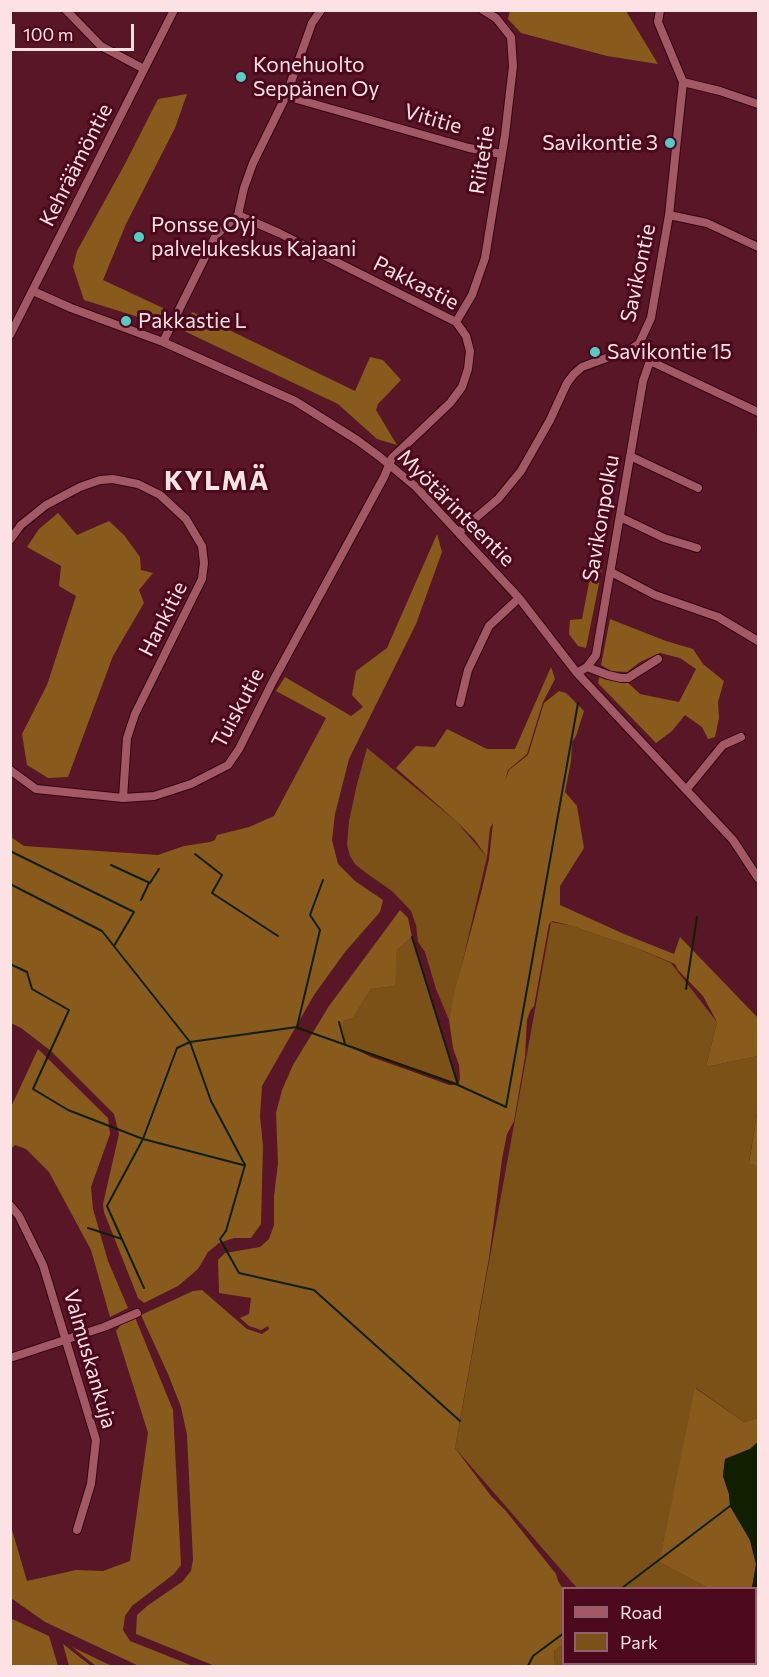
<!DOCTYPE html>
<html>
<head>
<meta charset="utf-8">
<style>
	body { margin:0 }
	#map { position:relative; width:769px; height:1677px; overflow:hidden; background:#581626; font-family:Commissioner,sans-serif }
	canvas { display:block }
	.frame { position:absolute; inset:0; border:12px solid #fce2e5; pointer-events:none }
	.legend { position:absolute; left:562px; top:1587px; width:195px; height:78px; box-sizing:border-box; background:#4c091d; border:2px solid #92606d; margin:0; padding:8px 10px; list-style:none; font-size:18px; color:#fce2e5 }
	.legend li { display:flex; align-items:center; gap:12px; height:30px }
	.legend b { width:30px; border:2px solid #92606d }
	.scale { position:absolute; left:12px; top:24px; width:122px; height:27px; box-sizing:border-box; border:3px solid #fce2e5; border-top:0; padding-left:8px; font-size:18px; line-height:21px; white-space:nowrap; color:#fce2e5; -webkit-text-stroke:4px #4c091d; paint-order:stroke }
</style>
</head>
<body>
<div id="map">
<canvas width="769" height="1677"></canvas>
<div class="frame"></div>
<ul class="legend">
<li><b style="height:8px;background:#a25965"></b>Road</li>
<li><b style="height:16px;background:#7b5118"></b>Park</li>
</ul>
<div class="scale">100 m</div>
</div>
<script>
const c = document.querySelector('canvas').getContext('2d');
c.lineJoin = 'round';
function fillPath(path, color) {
  c.fillStyle = color;
  c.fill(path, 'evenodd');
}
function poly(rows) {
  const path = new Path2D();
  for (const r of rows) {
    path.moveTo(r[0], r[1]);
    for (let i = 2; i < r.length; i += 2) path.lineTo(r[i], r[i + 1]);
  }
  return path;
}
function strokePath(path, color, width, dash) {
  c.strokeStyle = color;
  c.lineWidth = width;
  c.lineCap = dash ? 'butt' : 'round';
  c.setLineDash(dash || []);
  c.stroke(path);
}
function drawText(font, color, halo, rows, align = 'center') {
  c.font = font + ' Commissioner,sans-serif';
  c.lineWidth = 6;
  c.setLineDash([]);
  c.textBaseline = 'middle';
  c.strokeStyle = halo;
  c.fillStyle = color;
  for (const [text, x, y, turn = 0] of rows) {
    c.save();
    c.translate(x, y);
    c.rotate((+turn || 0) * Math.PI / 180);
    c.textAlign = isNaN(turn) ? turn : align;
    if (halo) c.strokeText(text, 0, 0);
    c.fillText(text, 0, 0);
    c.restore();
  }
}
fillPath(poly([
	[367,748,456,821,487,857,449,1020,436,989,425,952,418,942,416,925,411,911,392,891,366,873,355,864,350,856,347,845,349,821,357,784],
	[551,922,569,925,639,949,671,963,717,1022,706,1067,758,1056,758,1107,749,1162,758,1166,758,1418,744,1422,696,1388,659,1562,708,1588,577,1588,455,1448],
	[412,937,457,1083,345,1044,343,1021,353,1018,371,989,394,986,397,950],
	[756,1627,758,1628,758,1666,555,1666,554,1651,563,1644,564,1664,756,1664]
]), '#7b5118');
fillPath(poly([
	[510,10,626,11,658,64,607,56,521,33,508,19],
	[187,94,175,128,126,224,103,280,163,308,163,318,151,321,84,300,73,267,77,251,126,162,158,99],
	[192,312,355,391,370,357,383,360,401,380,378,404,376,410,397,445,377,439,338,404,182,330],
	[58,513,77,535,109,521,124,535,140,557,141,570,153,573,139,590,144,603,113,656,68,777,48,778,27,765,22,734,47,685,76,596,59,586,61,566,27,547,39,529],
	[437,534,442,552,416,624,349,759,335,814,332,840,338,864,355,881,383,900,380,912,345,952,314,995,262,1086,260,1116,263,1146,261,1224,251,1238,234,1238,219,1243,208,1252,198,1269,178,1286,144,1303,138,1298,104,1212,103,1204,119,1134,114,1114,51,1051,21,1028,11,1023,11,837,24,846,158,855,184,846,210,842,215,840,217,835,249,827,274,816,326,718,276,691,285,677,351,716,363,707,352,695,356,671,387,648],
	[593,562,603,564,586,648,578,646,569,634,570,620,582,619],
	[610,619,666,641,693,649,703,664,724,681,718,702,719,718,715,737,708,739,702,727,685,715,672,731,656,743,598,683,600,675,627,682,640,694,679,702,696,669,680,658,660,653,640,662,627,672,611,671,601,665],
	[551,667,555,679,543,702,527,754,508,770,505,781,509,770,528,755,544,703,559,691,566,693,584,711,576,736,572,742,571,761,565,792,577,806,584,848,560,886,560,905,624,934,674,954,680,937,758,1018,758,1056,706,1067,717,1022,703,996,678,970,675,964,639,949,569,925,552,921,549,924,534,1006,530,1011,527,1020,525,1057,514,1121,507,1134,502,1159,489,1258,455,1448,491,1496,506,1511,556,1574,558,1581,563,1589,563,1644,554,1651,555,1666,215,1666,136,1634,137,1615,147,1606,182,1582,191,1571,193,1560,187,1435,181,1407,168,1374,141,1315,193,1291,202,1290,247,1329,262,1334,269,1329,268,1326,261,1330,249,1326,240,1318,249,1314,251,1298,219,1293,218,1260,225,1253,260,1247,269,1239,274,1225,274,1196,278,1163,276,1113,282,1090,293,1065,329,1006,400,910,408,918,412,937,397,950,395,986,371,989,353,1018,343,1021,345,1044,371,1057,408,1070,449,1085,458,1085,460,1079,459,1065,453,1048,449,1020,454,994,482,889,489,859,493,823,490,828,487,857,474,839,456,821,396,768,416,746,435,747,447,729,487,749,515,749],
	[38,1049,108,1118,110,1134,91,1187,93,1209,108,1261,128,1308,110,1317,91,1250,49,1172,26,1149,15,1145,11,1149,11,1107],
	[758,1108,758,1166,749,1163],
	[134,1315,173,1410,181,1565,174,1574,132,1606,125,1616,123,1630,130,1641,193,1666,139,1666,45,1622,11,1598,10,1523,27,1581,76,1570,103,1571,130,1561,148,1433,116,1331,124,1321],
	[695,1388,744,1422,758,1418,758,1442,750,1449,725,1459,723,1476,729,1494,730,1506,750,1540,756,1564,752,1588,708,1588,659,1562],
	[10,1618,49,1636,58,1666,11,1666],
	[63,1644,90,1665,91,1666,69,1666],
	[72,1647,112,1666,96,1666]
]), '#885b1c');
fillPath(poly([
	[758,1442,758,1597,756,1595,756,1588,752,1588,756,1564,750,1540,730,1506,729,1494,723,1476,725,1459,750,1449]
]), '#0f1f00');
strokePath(poly([
	[10,851,134,912,114,946],
	[195,854,222,875,212,893,278,936],
	[111,865,150,883,159,869],
	[10,884,102,931,190,1042,211,1101,245,1165,226,1231,220,1239,239,1273,314,1290,460,1421],
	[141,900,149,883],
	[10,964,27,972,32,989,69,1010,33,1089,68,1110,143,1139,243,1165],
	[686,989,697,917],
	[339,1022,345,1044],
	[298,1028,458,1085,412,937],
	[458,1085,506,1107,578,703],
	[88,1228,122,1239],
	[144,1288,107,1206,143,1139,177,1048,190,1042,297,1027,320,930,310,915,323,880],
	[622,1588,730,1506],
	[528,1666,533,1656,564,1633]
]), '#0f1f00', 2);
const minor = poly([
	[66,10,101,46,144,69],
	[683,82,720,91,758,104],
	[286,96,469,148,501,154],
	[238,215,244,188,253,163,286,96,312,23,321,10],
	[669,215,707,223,758,247],
	[33,291,71,308,163,342,295,401,357,440,380,457,416,487,519,598,577,673,733,840,758,878],
	[456,322,472,295,485,258,505,135,513,66,511,37,496,18,483,10],
	[10,335,174,10],
	[639,344,650,361,758,412],
	[630,456,698,488],
	[620,517,664,538,697,548],
	[459,532,498,499,521,471,550,420,567,383,574,374,582,367,631,349,639,344,651,318,669,215,683,82,658,22,660,10],
	[10,540,21,525,46,505,80,487,100,480,113,479,138,484,160,495,186,519,202,546,204,563,202,579,135,714,127,738,123,798],
	[611,572,655,595,718,617,758,641],
	[587,667,608,675,621,678,628,678,658,659],
	[577,673,587,667,596,655,643,381,650,361],
	[460,703,468,670,489,626,519,598],
	[10,770,36,789,123,798,154,796,191,784,228,765,239,749,273,681,384,477,392,458,450,403,462,387,468,369,470,351,466,336,456,322,279,233,238,215,216,235,163,342],
	[686,790,723,745,741,737],
	[10,1205,19,1216,43,1265,96,1440,91,1484,77,1530],
	[10,1358,104,1327,137,1313]
]);
strokePath(minor, '#350411', 10);
strokePath(minor, '#a25965', 8);
for (const [x, y, r, color] of [
	[241,77,6,"#54cdc7"],
	[670,143,6,"#54cdc7"],
	[139,237,6,"#54cdc7"],
	[126,321,6,"#54cdc7"],
	[595,352,6,"#54cdc7"]
]) {
  const dot = new Path2D();
  dot.arc(x, y, r, 0, 2 * Math.PI);
  c.fillStyle = color;
  c.fill(dot);
  strokePath(dot, '#4c091d', 2);
}
drawText('21px', '#fce2e5', '#4c091d', [
	["Konehuolto",253,65],
	["Seppänen Oy",253,89],
	["Savikontie 3",658,143,"right"],
	["Ponsse Oyj",151,225],
	["palvelukeskus Kajaani",151,249],
	["Pakkastie L",138,321],
	["Savikontie 15",607,352]
], 'left');
drawText('21px', '#fce2e5', '#4c091d', [
	["Vititie",433,119,16],
	["Riitetie",482,160,-81],
	["Kehräämöntie",76,165,-63],
	["Savikontie",638,273,-78],
	["Pakkastie",416,283,27],
	["Myötärinteentie",456,508,45],
	["Savikonpolku",601,518,-80],
	["Hankitie",163,619,-63],
	["Tuiskutie",238,708,-62],
	["Valmuskankuja",90,1359,74]
]);
c.letterSpacing = '1.5px';
drawText('bold 27px', '#fce2e5', '#4c091d', [
	["KYLMÄ",217,481]
]);
c.letterSpacing = '0px';
</script>
</body>
</html>
